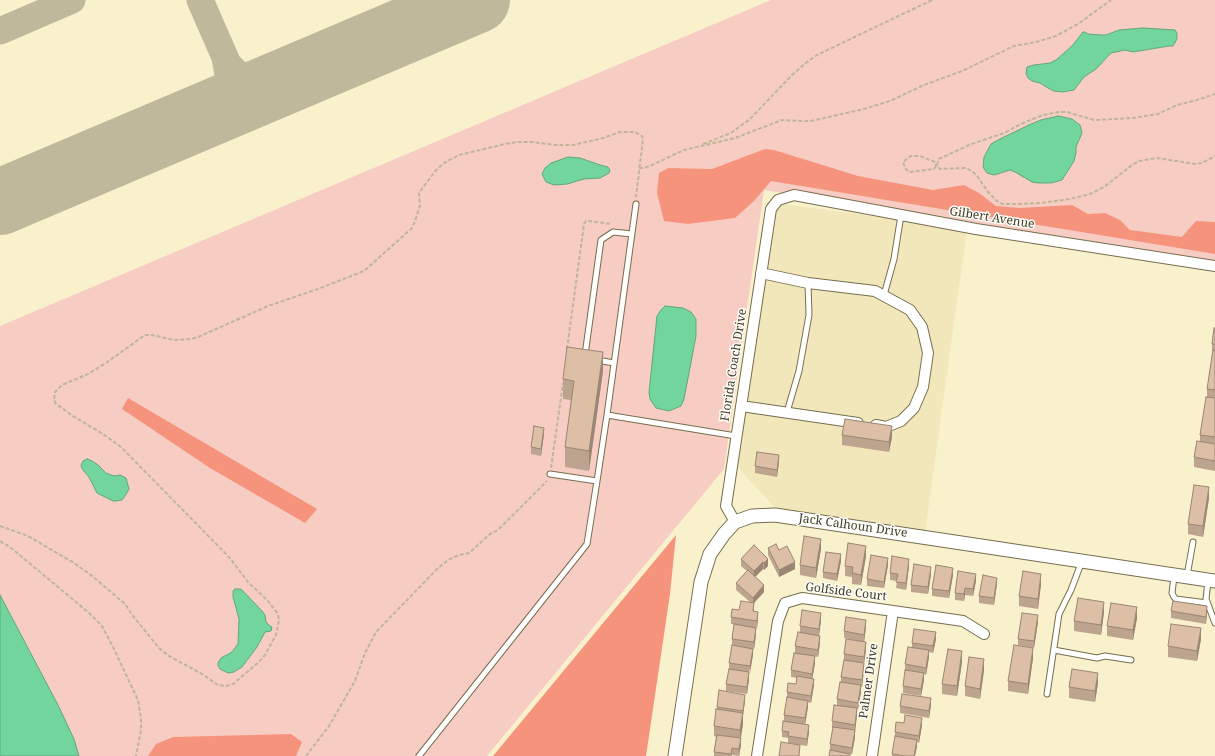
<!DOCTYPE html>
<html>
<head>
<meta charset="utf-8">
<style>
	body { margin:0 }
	canvas { display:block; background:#f9f0cc }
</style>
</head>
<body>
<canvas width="1215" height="756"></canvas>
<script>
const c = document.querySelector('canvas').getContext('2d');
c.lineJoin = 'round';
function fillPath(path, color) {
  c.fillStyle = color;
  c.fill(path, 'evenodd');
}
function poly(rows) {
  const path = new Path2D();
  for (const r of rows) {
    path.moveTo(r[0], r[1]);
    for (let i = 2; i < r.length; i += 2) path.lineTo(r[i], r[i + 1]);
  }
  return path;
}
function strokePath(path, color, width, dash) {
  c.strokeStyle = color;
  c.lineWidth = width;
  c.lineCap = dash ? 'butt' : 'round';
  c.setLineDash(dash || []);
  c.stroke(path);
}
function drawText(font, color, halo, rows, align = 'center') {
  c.font = font + ' "Noto Serif",serif';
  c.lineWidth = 3;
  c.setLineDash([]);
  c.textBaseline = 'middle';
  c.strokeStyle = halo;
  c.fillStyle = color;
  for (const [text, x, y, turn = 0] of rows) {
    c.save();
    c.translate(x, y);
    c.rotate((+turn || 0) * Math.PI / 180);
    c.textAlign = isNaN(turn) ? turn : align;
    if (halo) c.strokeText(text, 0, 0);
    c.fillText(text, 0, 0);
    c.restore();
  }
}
fillPath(poly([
	[768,202,967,229,925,532,777,510,731,460]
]), '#f2e7bb');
fillPath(poly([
	[771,0,1215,0,1215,263,764,190,724,469,487,756,0,756,0,326]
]), '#f7cdc3');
fillPath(poly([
	[765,149,774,150,858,176,933,190,964,185,979,193,996,206,1020,208,1072,205,1088,214,1105,213,1120,220,1130,230,1182,237,1196,221,1215,222,1215,254,771,181,754,201,735,218,688,224,664,221,657,193,659,173,668,168,712,169],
	[128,398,317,509,305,523,210,468,122,409],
	[676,535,670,594,646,756,493,756],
	[291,734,302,742,296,756,148,756,156,744,173,737]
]), '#f6937c');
const water = poly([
	[1143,28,1175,30,1177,33,1177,39,1173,46,1169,46,1133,52,1125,50,1111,53,1096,69,1084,77,1074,90,1062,92,1054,91,1048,88,1040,83,1032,81,1028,78,1026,73,1027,67,1034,65,1050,63,1056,60,1072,46,1083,32,1085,32,1088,34,1101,35,1106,35,1119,30,1143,28],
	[1058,116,1072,119,1080,125,1082,133,1076,147,1076,153,1074,161,1062,180,1051,183,1038,183,1032,182,1015,172,1010,170,994,175,987,173,983,167,984,157,991,144,998,140,1004,137,1031,124,1041,120,1058,116],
	[568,157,580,158,600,165,608,167,610,170,609,173,600,178,584,179,567,184,554,185,546,182,542,174,545,168,551,163,568,157],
	[665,306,683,308,691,312,696,319,696,336,684,399,681,406,669,411,656,408,650,399,649,392,657,316,661,310,665,306],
	[87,459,90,460,97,464,106,473,114,476,120,475,126,478,129,489,125,496,122,500,116,501,113,501,97,493,89,477,83,470,81,466,83,461,87,459],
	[235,589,241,589,243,591,262,611,265,615,266,622,270,626,272,627,271,631,265,632,257,647,242,667,234,672,228,673,220,669,218,666,218,663,221,658,232,652,238,644,239,619,233,597,233,591,235,589],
	[0,595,58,705,74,739,79,756,0,756,0,595]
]);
fillPath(water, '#71d59d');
strokePath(water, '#62a77b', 1);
strokePath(poly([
	[200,0,228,64,240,76,252,81,264,83,279,81,366,45],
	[0,31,72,0],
	[117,150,202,114,210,109,221,98,226,87,228,74,225,58]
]), '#c0b89b', 27);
strokePath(poly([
	[0,202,477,0]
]), '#c0b89b', 66);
const service = poly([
	[884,295,894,259,901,215],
	[585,355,601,240,613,232,632,234],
	[597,360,614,363],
	[787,412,799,371,809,315,808,283],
	[607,415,636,204],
	[550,474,597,481,607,415,736,436],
	[1174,576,1172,593,1174,597,1176,599,1207,603],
	[1187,576,1193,542],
	[1208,581,1206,599,1215,623],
	[1054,650,1097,658,1105,656,1131,660],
	[1047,694,1059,614,1071,590,1082,561],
	[419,756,587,544,597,481]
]);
const minor = poly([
	[761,273,808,283,875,291,910,310,922,327,928,353,923,387,914,408,901,421,886,427,876,425],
	[741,406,858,423],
	[735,522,726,506,771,209,778,200,794,195,976,229,1215,266],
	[757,756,778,621,785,603,802,598,963,621,984,634],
	[872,756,893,611]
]);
const tertiary = poly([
	[675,756,701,582,710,554,724,534,735,522,752,516,775,515,1215,581]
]);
strokePath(service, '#766e4e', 7);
strokePath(minor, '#766e4e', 12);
strokePath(tertiary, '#766e4e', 15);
strokePath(poly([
	[703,144,731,133,750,119,792,75,807,62,817,55,932,0],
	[937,165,939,159,969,145,1004,133,1023,123,1043,115,1059,112,1067,112,1094,120,1133,118,1158,114,1177,105,1197,100,1215,94],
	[936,166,934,169,909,172,905,168,903,162,911,156,920,156,935,162,936,166,937,165,940,169,964,168,968,169,973,172,977,176,988,192,997,201,1002,204,1016,204,1041,203,1070,199,1090,194,1104,187,1132,165,1139,161,1157,158,1195,164,1202,163,1215,156],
	[639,168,644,168,652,165,684,150,735,138,782,120,801,121,811,121,864,109,890,101,924,85,962,71,1014,46,1036,42,1056,36,1078,24,1111,0],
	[567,349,584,224,586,221,588,221,612,224],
	[551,468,563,383],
	[0,526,28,536,74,563,91,575,125,604,133,616,159,648,169,656,202,674,218,685,226,686,233,684,259,662,265,655,276,635,279,620,278,614,268,601,248,582,229,557,121,447,103,434,73,416,56,404,54,400,55,392,62,385,88,374,106,363,145,335,152,335,174,340,191,339,198,337,268,306,318,289,364,271,412,228,415,221,420,206,419,193,436,170,444,163,459,155,505,144,517,142,531,142,555,145,573,145,603,138,620,132,635,132,642,136,643,139,636,197],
	[0,541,10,547,88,612,102,626,113,647,138,700,141,719,141,730,136,756],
	[306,756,329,726,355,681,365,653,376,632,438,568,448,560,459,555,469,553,490,534,498,530,547,481]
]), '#beb699', 2, [4, 2]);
strokePath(service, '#fff', 5);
strokePath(minor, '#fff', 10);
strokePath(tertiary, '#fff', 13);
fillPath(poly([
	[1215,328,1215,471,1194,467,1194,457,1200,441,1200,435,1207,397,1207,389,1212,354,1212,344],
	[603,371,589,471,565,467,565,447,571,400,563,399,563,379],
	[544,434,541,456,531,454,531,447],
	[842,435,892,437,889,452,842,445],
	[779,462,777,477,755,473,755,466],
	[1209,498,1203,537,1188,534,1188,524],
	[754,545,768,566,764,570,763,569,755,577,764,592,754,603,754,611,758,618,757,628,756,628,756,635,754,649,753,649,753,655,749,673,749,679,747,694,726,691,726,684,729,669,729,663,732,646,732,639,734,624,731,624,731,617,739,610,750,602,736,590,736,583,747,571,741,566,741,559],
	[768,548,779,550,795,569,779,577,768,555],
	[821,549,816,578,800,575,800,565],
	[866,556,861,585,852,584,852,577,845,576,845,566],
	[841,561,837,581,823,578,823,572],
	[888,565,884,588,867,586,867,579],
	[909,566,906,590,896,588,897,581,890,580,890,573],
	[931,574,928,594,911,592,911,585],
	[953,575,949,598,932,596,932,589],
	[976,581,973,596,965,595,964,601,955,600,955,593],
	[997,584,994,605,979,603,979,596],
	[1041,584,1038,609,1019,606,1019,596],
	[1171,611,1207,613,1206,624,1171,618],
	[1104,612,1101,635,1074,631,1074,621],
	[1137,618,1133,640,1107,636,1107,626],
	[821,620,819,635,820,643,818,657,795,653,795,646,800,632,800,626],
	[1038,622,1034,648,1018,645,1018,639],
	[866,627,864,642,844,638,844,631],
	[936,639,933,653,929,652,929,657,926,675,924,674,924,680,921,696,903,693,903,686,905,671,905,664,912,647,912,643],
	[1201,639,1197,661,1168,657,1168,646],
	[866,649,864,663,864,670,862,687,861,687,861,692,858,709,857,709,857,715,855,732,855,737,852,754,850,754,850,756,830,750,830,744,833,728,832,728,832,721,837,705,837,699,841,682,841,677,844,660,844,654],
	[1033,658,1028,694,1008,691,1008,681],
	[962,662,957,696,942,694,942,684],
	[815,663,812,678,814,685,811,703,808,702,808,707,805,724,809,732,807,746,788,743,788,738,782,737,782,731,784,721,784,715,787,697,787,692,796,684,797,678,791,677,791,670],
	[984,670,980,699,965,696,965,686],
	[1098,683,1095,702,1069,698,1069,687],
	[745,701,743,715,743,724,741,738,741,745,739,756,732,755,732,756,714,756,714,752,716,737,714,736,714,726,717,707],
	[931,705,929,718,900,713,900,706],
	[904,723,922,725,919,743,917,742,915,756,892,756,895,737,895,732]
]), '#bda48e');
fillPath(poly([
	[603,352,603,371,589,471,589,451],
	[892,426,892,437,889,452,889,442],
	[544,428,544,434,541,456,541,449],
	[779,455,779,462,777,477,777,470],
	[1209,487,1209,498,1203,537,1203,526],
	[821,539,821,549,816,578,816,568],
	[866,546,866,556,861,585,861,575],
	[841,554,841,561,837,581,837,574],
	[888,558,888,565,884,588,884,582],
	[768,559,768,566,764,570,764,563],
	[909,559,909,566,906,590,906,583],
	[763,562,763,569,754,578,754,571],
	[795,562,795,569,779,577,779,570],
	[931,567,931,574,928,594,928,587],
	[953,568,953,575,949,598,949,591],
	[976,574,976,581,973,596,973,589],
	[1041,574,1041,584,1038,609,1038,599],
	[997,578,997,584,994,605,994,598],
	[764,585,764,592,754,603,754,610,753,618,753,598],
	[965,588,965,595,964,601,964,594],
	[1104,602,1104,612,1101,635,1101,625],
	[1207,606,1207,613,1206,624,1206,617],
	[1137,607,1137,618,1133,640,1133,630],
	[758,612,758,618,757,628,757,621],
	[821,613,821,620,819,636,819,629],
	[1038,615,1038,622,1034,648,1034,641],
	[866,620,866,627,864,642,864,635],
	[756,628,756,635,754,649,754,642],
	[1201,628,1201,639,1197,661,1197,651],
	[936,632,936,639,933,653,933,646],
	[820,636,820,643,818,657,818,650],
	[866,642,866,649,864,664,864,657],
	[1033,648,1033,658,1028,694,1028,684],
	[753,649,753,655,750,673,750,666],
	[929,650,929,657,926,675,926,668],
	[962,651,962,662,957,696,957,686],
	[815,656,815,663,812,681,812,674],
	[984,659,984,670,980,699,980,689],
	[864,663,864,670,862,687,862,680],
	[749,672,749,679,747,694,747,687],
	[924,673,924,680,921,696,921,689],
	[1098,673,1098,683,1095,702,1095,691],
	[814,679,814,685,811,703,811,696],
	[861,685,861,692,858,709,858,703],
	[745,695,745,701,743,715,743,724,740,741,740,730],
	[931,698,931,705,929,718,929,711],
	[808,701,808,707,805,725,805,718],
	[857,708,857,715,855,732,855,725],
	[922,718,922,725,919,743,919,736],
	[809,725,809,732,807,746,807,739],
	[855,730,855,737,852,754,852,748],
	[741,738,741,745,739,756,739,749],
	[917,740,917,747,915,756,914,756]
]), '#9a8674');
const building = poly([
	[1214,328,1215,328,1215,344,1212,344,1214,328],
	[567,347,603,352,589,451,565,447,574,381,563,379,567,347],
	[1213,350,1215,351,1215,390,1207,389,1213,350],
	[1206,397,1215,398,1215,437,1200,435,1206,397],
	[845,419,892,426,889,442,842,435,845,419],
	[534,426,544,428,541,449,531,447,534,426],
	[1197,441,1215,444,1215,461,1194,457,1197,441],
	[757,452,779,455,777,470,755,466,757,452],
	[1194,485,1209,487,1203,526,1188,524,1194,485],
	[804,536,821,539,816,568,800,565,804,536],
	[848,543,866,546,861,575,852,573,853,567,845,566,848,543],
	[776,544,779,550,787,546,795,562,779,570,768,548,776,544],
	[754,545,768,559,764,563,763,562,754,571,741,559,754,545],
	[826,552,841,554,837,574,823,572,826,552],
	[871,555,888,558,884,582,867,579,871,555],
	[892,556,909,559,906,583,896,582,898,574,890,573,892,556],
	[914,564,931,567,928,587,911,585,914,564],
	[936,565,953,568,949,591,932,589,936,565],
	[748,570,764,585,753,598,736,583,748,570],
	[958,571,976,574,973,589,965,588,964,594,955,593,958,571],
	[1023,571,1041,574,1038,599,1019,596,1023,571],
	[983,575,997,578,994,598,979,596,983,575],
	[1078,598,1104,602,1101,625,1074,621,1078,598],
	[741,601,754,603,753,611,758,612,757,621,731,617,732,609,739,610,741,601],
	[1173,601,1207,606,1206,617,1171,611,1173,601],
	[1111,603,1137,607,1133,630,1107,626,1111,603],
	[802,610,821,613,819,629,800,626,802,610],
	[1022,613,1038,615,1034,641,1018,639,1022,613],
	[846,617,866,620,864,635,844,631,846,617],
	[734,624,756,628,754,642,732,639,734,624],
	[1171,624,1201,628,1197,651,1168,646,1171,624],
	[914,629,936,632,933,646,912,643,914,629],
	[798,632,820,636,818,650,795,646,798,632],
	[846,639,866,642,864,657,844,654,846,639],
	[732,645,753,649,750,666,729,663,732,645],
	[1014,645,1033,648,1028,684,1008,681,1014,645],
	[908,647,929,650,926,668,905,664,908,647],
	[948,649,962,651,957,686,942,684,948,649],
	[794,653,815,656,812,674,791,670,794,653],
	[969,657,984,659,980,689,965,686,969,657],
	[844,660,864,663,862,680,841,677,844,660],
	[729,669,749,672,747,687,726,684,729,669],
	[1072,669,1098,673,1095,691,1069,687,1072,669],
	[905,670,924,673,921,689,903,686,905,670],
	[797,676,814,679,811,696,787,692,788,683,796,684,797,676],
	[840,682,861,685,858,703,837,699,840,682],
	[719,690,745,695,743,711,717,707,719,690],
	[902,694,931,698,929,711,900,706,902,694],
	[787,697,808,701,805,718,784,715,787,697],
	[834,705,857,708,855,725,832,721,834,705],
	[716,709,743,713,740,730,714,726,716,709],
	[905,715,922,718,919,736,895,732,896,722,904,723,905,715],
	[783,721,809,725,807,739,788,736,789,732,782,731,783,721],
	[833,727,855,730,852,748,830,744,833,727],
	[717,735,741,738,739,749,732,748,731,754,714,752,717,735],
	[895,736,917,740,914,756,905,756,892,754,895,736],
	[781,742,800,745,799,756,779,756,781,742],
	[830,750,850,754,850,756,829,756,830,750]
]);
fillPath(building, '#dcbfa5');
strokePath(building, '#9a8674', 1);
drawText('12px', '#3f3b2d', '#fefdf6', [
	["Gilbert Avenue",992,218,9],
	["Florida Coach Drive",734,365,-81],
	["Jack Calhoun Drive",853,526,8],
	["Golfside Court",846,592,7],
	["Palmer Drive",869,681,-82]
]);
</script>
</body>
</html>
